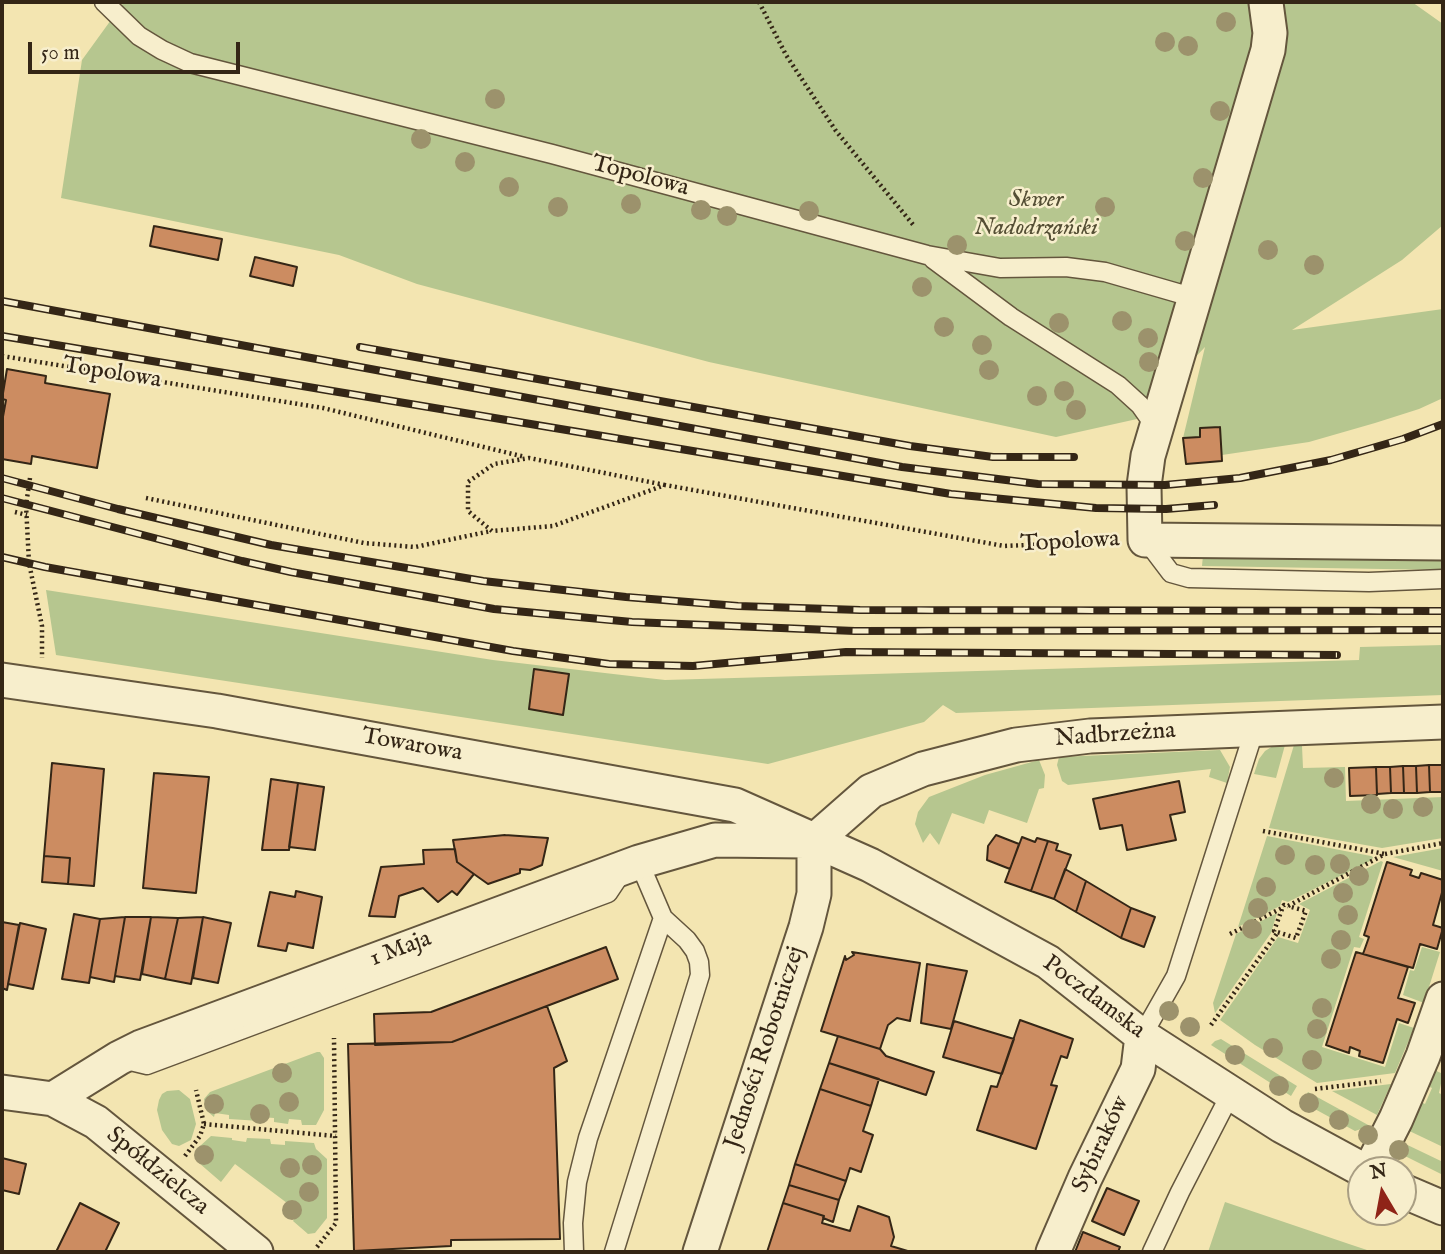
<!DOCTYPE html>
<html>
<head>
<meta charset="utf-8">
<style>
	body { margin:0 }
	#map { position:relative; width:1445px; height:1254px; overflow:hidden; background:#f3e5b1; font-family:"IM FELL English",serif }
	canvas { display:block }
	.frame { position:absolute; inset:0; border:4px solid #342616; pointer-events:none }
	.north { position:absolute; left:1347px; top:1156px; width:70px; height:70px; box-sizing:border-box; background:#f7eecc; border:2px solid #a99e83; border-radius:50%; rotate:350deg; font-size:19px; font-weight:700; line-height:28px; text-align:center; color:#342616 }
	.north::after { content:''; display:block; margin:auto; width:24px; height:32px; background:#8f2418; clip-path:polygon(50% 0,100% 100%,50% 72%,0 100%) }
	.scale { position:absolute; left:28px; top:42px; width:212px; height:32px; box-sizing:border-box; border:4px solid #342616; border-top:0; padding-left:9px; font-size:21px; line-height:24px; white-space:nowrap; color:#342616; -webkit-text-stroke:5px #f7eecc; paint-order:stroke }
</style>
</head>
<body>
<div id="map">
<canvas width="1445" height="1254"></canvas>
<div class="frame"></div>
<div class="north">N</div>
<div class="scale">50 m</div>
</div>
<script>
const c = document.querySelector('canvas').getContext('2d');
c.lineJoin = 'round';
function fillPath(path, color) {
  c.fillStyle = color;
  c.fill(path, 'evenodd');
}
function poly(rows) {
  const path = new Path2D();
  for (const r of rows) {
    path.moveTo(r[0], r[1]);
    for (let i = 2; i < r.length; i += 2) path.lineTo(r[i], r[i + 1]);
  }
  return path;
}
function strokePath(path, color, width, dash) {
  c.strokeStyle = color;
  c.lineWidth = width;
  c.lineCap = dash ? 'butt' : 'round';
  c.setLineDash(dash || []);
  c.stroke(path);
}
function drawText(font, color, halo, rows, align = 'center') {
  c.font = font + ' "IM FELL English",serif';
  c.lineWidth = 5;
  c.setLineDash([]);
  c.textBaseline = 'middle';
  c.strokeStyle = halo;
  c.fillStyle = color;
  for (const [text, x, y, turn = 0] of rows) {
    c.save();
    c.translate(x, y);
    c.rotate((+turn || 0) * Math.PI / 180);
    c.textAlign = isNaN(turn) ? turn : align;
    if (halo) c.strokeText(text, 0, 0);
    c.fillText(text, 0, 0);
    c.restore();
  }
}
fillPath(poly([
	[124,2,1412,2,1443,24,1443,225,1402,260,1292,330,1443,309,1443,398,1419,409,1375,423,1309,442,1222,455,1222,461,1186,464,1183,438,1205,347,1137,419,1056,437,709,362,417,284,339,255,61,198,82,60],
	[1203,555,1443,558,1443,570,1202,566],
	[46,590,493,660,665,680,1359,660,1360,647,1443,645,1443,695,956,713,943,705,924,722,768,764,56,655],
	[1285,745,1276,778,1254,774,1259,759,1265,751,1273,746],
	[1294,745,1302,746,1303,768,1345,767,1346,801,1443,797,1443,838,1382,848,1269,828],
	[1220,750,1230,767,1227,783,1209,777,1211,769,1068,785,1062,781,1057,765,1059,757],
	[1039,760,1045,775,1044,788,1039,789,1027,823,989,810,984,824,952,813,939,845,930,833,923,843,915,824,918,812,929,797,985,775],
	[1267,836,1371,856,1373,857,1372,860,1288,902,1282,900,1280,906,1238,927],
	[1443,848,1443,871,1393,857],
	[1381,861,1383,862,1359,937,1364,939,1360,948,1354,947,1322,1047,1385,1067,1399,1023,1414,1028,1395,1073,1317,1083,1255,1045,1220,1020,1278,937,1298,943,1310,910,1299,904],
	[1277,913,1271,933,1215,1013,1213,1003,1236,934],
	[1422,947,1440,952,1424,1003,1403,995,1410,970,1414,971],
	[1221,1039,1297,1086,1291,1096,1211,1045,1215,1041],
	[317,1052,320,1052,324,1058,324,1110,316,1125,302,1125,301,1120,289,1119,288,1124,274,1122,274,1118,261,1117,260,1121,229,1119,229,1115,215,1113,214,1117,207,1111,204,1099,210,1092],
	[1428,1067,1443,1074,1439,1093,1443,1095,1443,1147,1401,1127,1421,1102,1425,1104,1432,1088,1420,1083],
	[1391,1084,1377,1115,1332,1091],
	[179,1090,190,1099,196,1124,191,1140,179,1146,172,1144,162,1130,157,1110,159,1100,162,1094,167,1091],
	[1308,1092,1370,1126,1355,1131,1302,1102],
	[211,1136,232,1138,232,1140,246,1142,247,1138,270,1139,271,1144,285,1145,285,1141,314,1143,316,1149,327,1159,327,1218,315,1233,308,1234,293,1221,296,1216,295,1209,235,1164,221,1182,199,1163,199,1147],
	[1395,1139,1443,1162,1443,1175,1397,1152],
	[1225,1202,1349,1244,1373,1252,1208,1252]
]), '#b6c68f');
const building = poly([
	[154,226,222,239,218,260,150,246,154,226],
	[255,257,297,267,293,286,250,276,255,257],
	[7,369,46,376,45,383,110,394,97,468,32,456,31,464,2,459,2,422,6,400,2,399,7,369],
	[1220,427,1222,461,1186,464,1183,438,1200,437,1200,428,1220,427],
	[534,669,569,674,563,715,529,709,534,669],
	[52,763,104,769,94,886,68,884,70,858,44,856,52,763],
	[1429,765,1430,792,1417,793,1416,766,1429,765],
	[1429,765,1442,765,1442,792,1430,792,1429,765],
	[1403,766,1404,793,1391,793,1390,767,1403,766],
	[1403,766,1416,766,1417,793,1404,793,1403,766],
	[1376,767,1377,795,1350,796,1349,768,1376,767],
	[1376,767,1390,767,1391,793,1377,794,1376,767],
	[154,773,209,777,196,893,143,888,154,773],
	[271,779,298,783,289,850,262,850,271,779],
	[1179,781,1185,812,1170,815,1176,840,1127,850,1122,825,1100,829,1093,799,1179,781],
	[298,783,324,787,315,850,289,847,298,783],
	[505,835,548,838,542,865,530,870,520,869,520,873,488,884,457,862,453,840,505,835],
	[996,835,1019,844,1010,869,987,860,988,846,996,835],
	[1022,837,1035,842,1037,838,1048,841,1031,891,1005,882,1022,837],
	[1048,841,1058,844,1056,850,1071,855,1054,899,1031,891,1048,841],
	[455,849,457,862,474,874,457,895,452,891,438,902,423,888,399,896,395,917,369,916,381,867,424,864,423,850,455,849],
	[44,856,70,858,68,884,42,882,44,856],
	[1387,862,1412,870,1410,875,1419,878,1421,873,1443,880,1443,889,1433,925,1443,928,1437,949,1420,944,1413,968,1363,954,1369,937,1364,935,1387,862],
	[1065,869,1086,881,1076,912,1054,899,1065,869],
	[1086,881,1131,908,1121,938,1076,912,1086,881],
	[296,891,322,897,313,948,288,943,286,951,258,946,270,892,295,897,296,891],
	[1131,908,1155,917,1144,947,1121,938,1131,908],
	[74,914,100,919,89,983,62,979,74,914],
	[125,917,114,982,90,977,100,919,125,917],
	[125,917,151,917,140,980,115,976,125,917],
	[151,917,178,918,165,979,142,974,151,917],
	[203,917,231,923,218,983,193,978,203,917],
	[203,917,191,984,165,979,178,918,203,917],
	[2,922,19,925,7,990,2,988,2,922],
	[20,923,46,929,33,989,8,984,20,923],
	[606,947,618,979,452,1042,375,1045,374,1014,431,1012,606,947],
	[852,952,920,963,910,1021,897,1018,888,1025,880,1049,821,1031,845,956,846,960,854,955,852,952],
	[1356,952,1408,967,1398,998,1415,1003,1408,1023,1397,1019,1383,1063,1359,1056,1360,1051,1350,1047,1349,1053,1326,1045,1356,952],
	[927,964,967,971,951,1029,921,1023,927,964],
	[547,1006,567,1061,554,1068,560,1239,451,1240,451,1246,354,1251,348,1044,452,1042,547,1006],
	[1020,1020,1073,1039,1067,1058,1061,1056,1051,1085,1057,1086,1036,1149,977,1130,991,1086,997,1087,1020,1020],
	[954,1021,1014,1039,1002,1074,943,1057,954,1021],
	[838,1036,880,1049,886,1056,934,1072,926,1095,829,1063,838,1036],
	[829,1063,879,1079,871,1106,820,1089,829,1063],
	[820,1089,871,1106,863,1131,873,1135,861,1172,850,1168,846,1181,795,1164,820,1089],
	[2,1158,26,1164,19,1194,2,1190,2,1158],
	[795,1164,846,1181,839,1200,789,1185,795,1164],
	[789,1185,839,1200,833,1222,823,1218,824,1216,783,1203,789,1185],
	[1107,1188,1139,1201,1124,1235,1092,1221,1107,1188],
	[80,1203,119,1223,105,1252,56,1252,80,1203],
	[783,1203,824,1216,822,1223,850,1231,858,1206,889,1217,894,1237,891,1246,911,1252,767,1252,783,1203],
	[1083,1232,1120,1247,1118,1252,1075,1252,1083,1232]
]);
fillPath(building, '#cc8c61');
strokePath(building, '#342616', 2);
const lane = poly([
	[104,2,139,36,162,50,190,63,552,154,927,255,1000,268,1066,267,1105,272,1195,298],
	[933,259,1011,317,1118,385,1140,405,1157,429],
	[1146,540,1171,573,1189,578,1369,582,1443,579],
	[1142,1036,1176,976,1255,728],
	[122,1059,147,1065,608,893,622,872],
	[574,1252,573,1223,577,1182,588,1138,663,918,639,862],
	[614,1252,700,975,699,962,695,951,687,940,663,918],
	[1152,1252,1180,1192,1231,1093]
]);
const street = poly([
	[1266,3,1270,33,1268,50,1148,456,1144,486,1145,540,1443,543],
	[2,680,217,711,735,805,870,865,1048,962,1142,1036,1282,1126,1363,1170],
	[814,841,871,791,923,769,1016,745,1090,736,1443,722],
	[2,1092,53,1099,96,1122,256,1252],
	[53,1099,119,1058,141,1047,639,862,715,840,805,841],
	[1370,1170,1396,1119,1423,1056,1443,999],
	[1403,1191,1443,1208],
	[700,1252,806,927,814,894,814,841],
	[1053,1252,1085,1178,1138,1069,1142,1036]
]);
strokePath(lane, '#64563d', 21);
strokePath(street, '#64563d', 37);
strokePath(poly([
	[759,2,786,55,836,131,915,227],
	[2,356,323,408,525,457],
	[30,478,26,505,29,563,42,626,42,658],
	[665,485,529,458,494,464,468,482,468,511,492,531,553,526,665,485,1004,546,1116,541],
	[146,498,364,543,415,547,491,531],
	[15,512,27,515],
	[1263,831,1385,854],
	[1282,909,1274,931,1296,938,1306,911,1288,906],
	[1230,934,1282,908,1284,905,1288,906,1385,854,1443,843],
	[1211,1025,1278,932],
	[1315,1089,1381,1081],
	[204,1124,336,1136],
	[185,1156,200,1136,204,1124,196,1090],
	[317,1247,336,1223,334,1038]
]), '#342616', 4.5, [2, 3.5]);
strokePath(lane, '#f7eecc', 18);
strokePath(street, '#f7eecc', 33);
const rail = poly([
	[2,301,902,467,1038,484,1165,485,1240,478,1331,460,1403,439,1443,424],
	[2,336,951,494,1096,508,1166,509,1214,505],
	[360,347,910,446,993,457,1074,457],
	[2,478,118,509,271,545,483,581,626,597,738,606,860,610,1443,611],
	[2,498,242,561,291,572,494,609,632,622,855,631,1443,630],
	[2,557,45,567,513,651,609,664,693,666,846,652,1337,655]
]);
strokePath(rail, '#342616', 8);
strokePath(rail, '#f7eecc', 5, [16]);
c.fillStyle = '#9c926c';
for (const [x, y] of [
	[1226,22],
	[1165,42],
	[1188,46],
	[495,99],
	[1220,111],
	[421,139],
	[465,162],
	[1203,178],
	[509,187],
	[631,204],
	[558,207],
	[1105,207],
	[701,210],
	[809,211],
	[727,216],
	[1185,241],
	[957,245],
	[1268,250],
	[1314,265],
	[922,287],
	[1122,321],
	[1059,323],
	[944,327],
	[1148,338],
	[982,345],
	[1149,362],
	[989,370],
	[1064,391],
	[1037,396],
	[1076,410],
	[1334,778],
	[1371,804],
	[1423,807],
	[1393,809],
	[1285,855],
	[1340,864],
	[1315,865],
	[1359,876],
	[1266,887],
	[1343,893],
	[1258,908],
	[1348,915],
	[1252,929],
	[1341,940],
	[1331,959],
	[1322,1008],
	[1169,1011],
	[1190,1027],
	[1317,1029],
	[1273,1048],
	[1235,1055],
	[1312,1060],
	[282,1073],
	[1279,1086],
	[289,1102],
	[1309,1103],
	[214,1104],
	[260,1114],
	[1339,1120],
	[1368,1135],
	[1399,1150],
	[204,1155],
	[312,1165],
	[290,1168],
	[309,1192],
	[292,1210]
]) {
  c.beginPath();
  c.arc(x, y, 10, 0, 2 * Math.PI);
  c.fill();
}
drawText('24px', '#342616', '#f7eecc', [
	["Topolowa",640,177,15],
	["Topolowa",112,374,9],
	["Topolowa",1070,543,-3],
	["Nadbrzeżna",1115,736,-4],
	["Towarowa",412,746,10],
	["1 Maja",401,950,-20],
	["Poczdamska",1093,998,37],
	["Jedności Robotniczej",766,1048,-72],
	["Sybiraków",1102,1145,-65],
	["Spółdzielcza",157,1172,39]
]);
drawText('italic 24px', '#544e34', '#f7eecc', [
	["Skwer",1036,201],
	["Nadodrzański",1036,229]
]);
</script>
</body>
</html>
